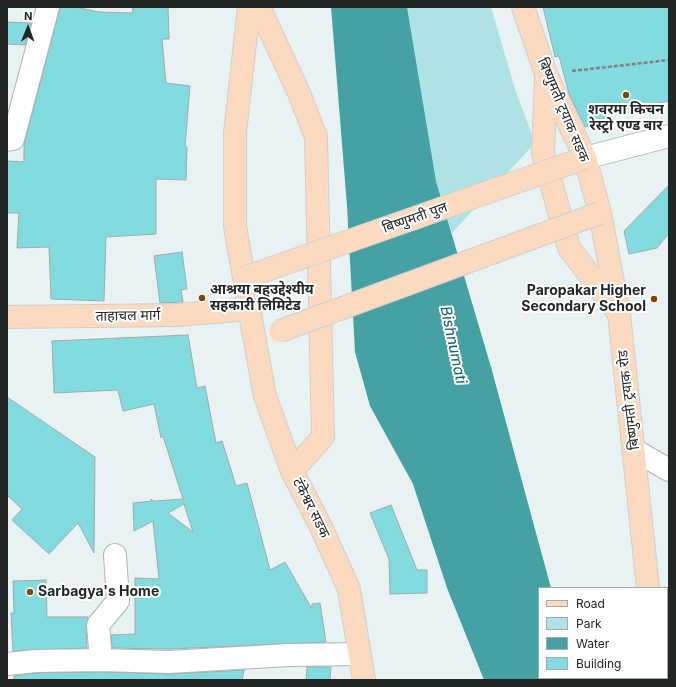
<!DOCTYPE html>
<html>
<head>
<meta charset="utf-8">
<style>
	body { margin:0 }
	#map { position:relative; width:676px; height:687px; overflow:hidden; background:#e9f2f3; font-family:Inter,sans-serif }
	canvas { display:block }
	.frame { position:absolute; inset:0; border:8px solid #232626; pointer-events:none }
	.legend { position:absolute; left:538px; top:587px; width:130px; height:92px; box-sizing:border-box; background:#fff; border:1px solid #a7a8a8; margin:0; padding:5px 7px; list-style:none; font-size:12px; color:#232626 }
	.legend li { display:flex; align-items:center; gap:8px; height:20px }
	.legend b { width:20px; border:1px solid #a7a8a8 }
	.north { position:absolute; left:8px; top:8px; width:40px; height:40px; -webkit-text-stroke:3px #fff; paint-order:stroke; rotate:1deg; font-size:11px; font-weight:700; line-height:16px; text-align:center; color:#232626 }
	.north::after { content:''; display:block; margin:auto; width:14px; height:18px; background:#232626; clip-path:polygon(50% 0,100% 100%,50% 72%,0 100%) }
</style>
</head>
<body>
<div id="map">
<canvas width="676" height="687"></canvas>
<div class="frame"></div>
<ul class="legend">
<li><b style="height:5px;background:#fcdac0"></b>Road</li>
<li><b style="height:11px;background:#aee2e4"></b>Park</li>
<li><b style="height:11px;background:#46a1a5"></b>Water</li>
<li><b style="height:11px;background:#82dbde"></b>Building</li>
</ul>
<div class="north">N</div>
</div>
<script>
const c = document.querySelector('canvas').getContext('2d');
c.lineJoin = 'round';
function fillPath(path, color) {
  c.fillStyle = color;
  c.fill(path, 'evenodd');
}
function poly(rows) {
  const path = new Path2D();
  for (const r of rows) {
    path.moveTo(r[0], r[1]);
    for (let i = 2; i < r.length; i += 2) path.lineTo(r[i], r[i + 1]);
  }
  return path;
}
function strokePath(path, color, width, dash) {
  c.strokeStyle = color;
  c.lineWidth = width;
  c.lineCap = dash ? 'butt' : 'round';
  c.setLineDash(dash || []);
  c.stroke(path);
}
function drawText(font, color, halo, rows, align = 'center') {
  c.font = font + ' Inter,"Noto Sans Devanagari",sans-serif';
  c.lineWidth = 4;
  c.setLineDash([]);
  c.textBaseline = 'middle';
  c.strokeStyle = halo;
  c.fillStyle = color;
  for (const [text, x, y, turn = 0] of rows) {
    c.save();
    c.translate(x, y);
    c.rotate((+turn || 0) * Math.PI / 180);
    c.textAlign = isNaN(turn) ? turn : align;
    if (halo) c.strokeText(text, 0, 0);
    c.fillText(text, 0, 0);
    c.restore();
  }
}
fillPath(poly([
	[407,7,491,7,515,89,535,143,452,233,436,181]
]), '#aee2e4');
fillPath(poly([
	[331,7,407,7,436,181,491,367,551,588,539,588,539,678,578,678,579,680,484,680,447,588,413,484,370,406,355,352,347,206]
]), '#46a1a5');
const building = poly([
	[60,7,75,7,99,12,133,13,132,7,168,7,169,39,162,39,166,83,190,86,185,147,187,147,186,180,156,179,156,234,106,237,104,301,51,299,49,247,17,248,19,213,7,213,7,161,24,162,24,145,60,7],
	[543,7,669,7,669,101,605,113,607,121,585,127,569,94,559,56,555,57,543,7],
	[7,22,31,23,25,45,7,44,7,22],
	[669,185,669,233,657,248,629,254,624,231,669,185],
	[182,252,187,289,181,290,183,302,160,303,154,256,182,252],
	[188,335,197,388,205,386,216,443,222,441,236,486,247,483,270,570,285,562,312,609,312,604,320,603,326,642,169,649,112,648,111,635,135,634,135,578,159,579,153,521,134,531,133,503,151,501,151,499,154,501,183,499,163,436,161,438,154,404,123,411,118,390,54,393,52,341,188,335],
	[184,504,193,532,168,513,184,504],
	[7,397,95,457,94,553,78,523,49,554,12,520,22,509,7,495,7,397],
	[391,505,417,570,427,570,427,593,390,594,389,559,370,513,391,505],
	[46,580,47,617,88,617,86,626,87,648,13,651,11,613,14,613,13,581,46,580],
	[307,667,331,667,330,680,306,680,307,667],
	[244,670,242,680,14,680,14,676,37,673,101,672,170,674,244,670]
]);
fillPath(building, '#82dbde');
strokePath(building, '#a1aaaa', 1);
const minor = poly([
	[7,140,13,139,48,7],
	[585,158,669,136],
	[634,450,669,470],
	[101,660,98,625,118,601,115,555],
	[7,664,36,661,101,660,169,662,289,655,359,654]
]);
const major = poly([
	[249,7,235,133,235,226,254,336,265,396,292,471,321,527,349,589,364,680],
	[259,7,299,93,316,137,323,437,292,471],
	[523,7,546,74,585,158,600,213,619,314,648,588],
	[546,77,543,153,569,248,616,310],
	[7,317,176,315,250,309],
	[657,678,658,680]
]);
strokePath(minor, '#aeb6b6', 24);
strokePath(major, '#cfcfcf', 24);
strokePath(poly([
	[572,71,669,60]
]), '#7c8282', 2.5, [4, 2]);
strokePath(minor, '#fff', 22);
strokePath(major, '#fcdac0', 22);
const majorBridge = poly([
	[244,278,585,158],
	[280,331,600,213]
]);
strokePath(majorBridge, '#cfcfcf', 24, []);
strokePath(majorBridge, '#fcdac0', 22);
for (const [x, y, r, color] of [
	[626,95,4,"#824601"],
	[202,298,4,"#824601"],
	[654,299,4,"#824601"],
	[30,592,4,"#824601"]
]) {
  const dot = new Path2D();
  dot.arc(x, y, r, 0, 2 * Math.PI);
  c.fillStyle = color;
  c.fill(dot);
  strokePath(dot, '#fff', 1.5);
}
drawText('14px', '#232626', '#fff', [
	["बिष्णुमती ट्रयाक सडक",563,110,67],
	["बिष्णुमती पुल",415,218,-19],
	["ताहाचल मार्ग",128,316,-1],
	["बिष्णुमती ट्रयाक रोड",629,400,-97],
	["टंकेश्वर सडक",311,508,63]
]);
drawText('bold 14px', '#232626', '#fff', [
	["शवरमा किचन",626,110,"center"],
	["रेस्ट्रो एण्ड बार",626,126,"center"],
	["आश्रया बहुउद्देश्यीय",210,290],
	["सहकारी लिमिटेड",210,306],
	["Paropakar Higher",646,291,"right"],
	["Secondary School",646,307,"right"],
	["Sarbagya's Home",38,592]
], 'left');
drawText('italic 15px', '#176265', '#fff', [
	["Bishnumati",453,345,78]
]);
</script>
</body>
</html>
